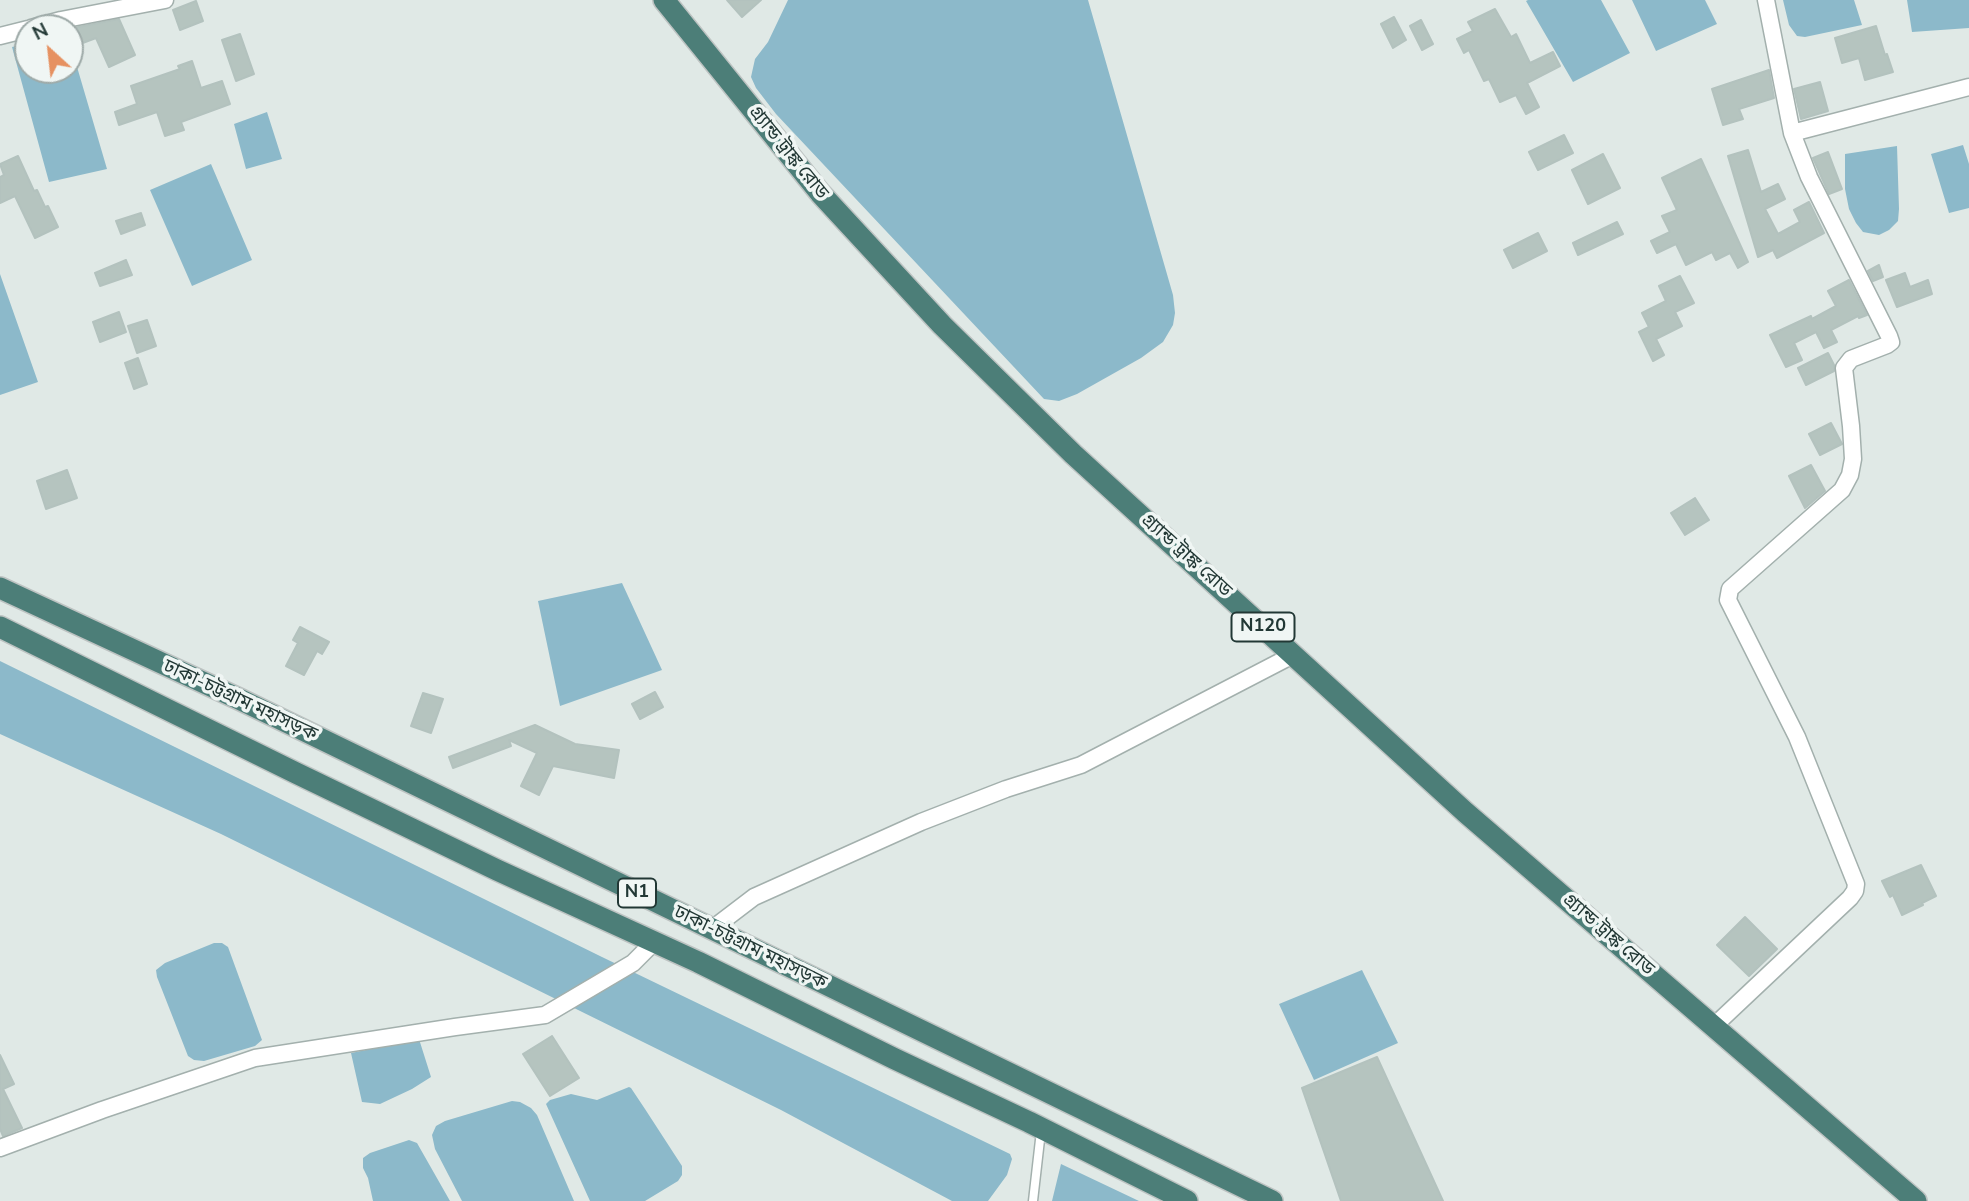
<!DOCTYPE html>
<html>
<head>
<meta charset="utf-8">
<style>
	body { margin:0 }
	#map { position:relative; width:1969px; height:1201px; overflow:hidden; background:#e0e9e6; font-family:"Nunito Sans",sans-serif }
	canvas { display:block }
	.north { position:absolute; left:14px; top:14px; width:70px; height:70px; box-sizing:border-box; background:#f0f6f4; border:2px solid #9eaaa8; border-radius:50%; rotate:333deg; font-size:19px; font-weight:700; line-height:28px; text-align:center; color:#223835 }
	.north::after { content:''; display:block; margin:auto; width:24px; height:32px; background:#e69161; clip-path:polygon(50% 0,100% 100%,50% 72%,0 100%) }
</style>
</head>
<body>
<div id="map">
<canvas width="1969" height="1201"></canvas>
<div class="north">N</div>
</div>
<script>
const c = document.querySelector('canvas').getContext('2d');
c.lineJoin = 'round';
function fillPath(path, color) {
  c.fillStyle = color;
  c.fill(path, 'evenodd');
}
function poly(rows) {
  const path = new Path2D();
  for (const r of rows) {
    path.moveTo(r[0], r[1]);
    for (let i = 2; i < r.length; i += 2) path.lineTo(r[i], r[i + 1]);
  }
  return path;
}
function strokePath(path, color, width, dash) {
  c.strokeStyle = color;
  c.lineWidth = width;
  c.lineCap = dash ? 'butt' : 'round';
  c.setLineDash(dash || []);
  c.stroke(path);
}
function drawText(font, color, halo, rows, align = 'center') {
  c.font = font + ' "Nunito Sans","Noto Sans Bengali",sans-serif';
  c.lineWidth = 7;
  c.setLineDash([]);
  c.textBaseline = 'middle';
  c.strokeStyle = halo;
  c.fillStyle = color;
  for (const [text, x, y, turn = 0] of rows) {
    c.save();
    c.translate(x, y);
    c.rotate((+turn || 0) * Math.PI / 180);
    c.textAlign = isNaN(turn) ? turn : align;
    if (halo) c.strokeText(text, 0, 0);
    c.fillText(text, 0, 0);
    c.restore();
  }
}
fillPath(poly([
	[788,0,1088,0,1173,295,1175,313,1173,325,1163,342,1141,358,1077,394,1059,401,1044,399,776,114,756,88,751,77,755,59,768,42],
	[1528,0,1601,0,1630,53,1573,82,1526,1],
	[1632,0,1705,0,1717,24,1656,51],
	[1783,0,1854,0,1862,25,1805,37,1797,36,1789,25],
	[1907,0,1969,0,1969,28,1912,32],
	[28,43,28,70,70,70,70,43,107,169,49,182,12,47],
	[267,112,282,159,246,169,234,124],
	[1963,145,1969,164,1969,208,1949,213,1931,154],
	[1897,146,1899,209,1898,221,1889,230,1879,235,1863,232,1856,223,1849,209,1845,189,1845,154],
	[211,164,252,260,192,286,150,190],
	[0,274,38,382,0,395],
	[622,583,662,670,560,706,538,601],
	[0,661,602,957,1010,1154,1012,1159,1007,1175,988,1201,952,1201,781,1110,221,834,0,734],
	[214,943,222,943,228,947,262,1040,255,1046,204,1061,194,1060,188,1056,157,977,156,970,165,963],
	[1362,970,1398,1043,1314,1080,1279,1004],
	[419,1039,431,1077,412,1089,380,1104,362,1102,351,1053],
	[629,1087,631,1088,645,1109,682,1166,682,1175,678,1181,645,1201,590,1201,546,1104,550,1100,571,1094,597,1100],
	[512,1101,520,1102,531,1108,537,1115,574,1201,462,1201,435,1149,432,1135,436,1126,445,1121],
	[409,1140,417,1143,450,1201,373,1201,368,1178,363,1168,363,1158,370,1153],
	[1061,1164,1139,1201,1052,1201]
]), '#8cb9ca');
const building = poly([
	[727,0,761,0,742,17,727,0],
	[196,1,203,21,180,30,173,10,196,1],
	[1495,9,1511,37,1516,34,1530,63,1553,52,1560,66,1527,83,1539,107,1526,114,1516,95,1500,102,1489,79,1484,81,1469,50,1464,53,1457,39,1473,31,1468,22,1495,9],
	[1394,17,1406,40,1393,48,1381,24,1394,17],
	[119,19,135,55,109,67,96,38,80,44,74,28,119,19],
	[1421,20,1433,44,1422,50,1410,26,1421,20],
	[1876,26,1885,55,1887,54,1893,72,1865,80,1859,58,1842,63,1835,38,1876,26],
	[240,34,254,74,236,81,222,40,240,34],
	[192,61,201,88,222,81,230,104,181,122,184,130,165,136,157,112,119,125,115,112,137,104,131,86,180,69,178,66,192,61],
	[1769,70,1774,98,1739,109,1743,119,1723,125,1712,89,1769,70],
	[1820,82,1828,111,1801,119,1794,89,1820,82],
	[1564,135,1573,153,1538,170,1529,152,1564,135],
	[1748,150,1761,192,1778,184,1785,199,1765,209,1778,234,1800,222,1794,210,1809,202,1824,233,1777,258,1773,250,1758,257,1728,156,1748,150],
	[1828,152,1842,189,1829,194,1813,158,1828,152],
	[1603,154,1620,188,1588,204,1572,170,1603,154],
	[18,156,34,191,37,190,45,207,48,206,58,227,35,238,15,196,0,203,0,177,4,175,0,164,18,156],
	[1701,159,1748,262,1738,268,1730,253,1716,260,1712,252,1686,265,1676,244,1657,253,1651,241,1670,232,1662,216,1677,210,1662,178,1701,159],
	[141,213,145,225,121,234,116,221,141,213],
	[1617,222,1623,234,1578,255,1573,243,1617,222],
	[1538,233,1547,251,1513,268,1504,250,1538,233],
	[126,260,132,275,100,286,95,273,126,260],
	[1879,265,1883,277,1873,281,1868,271,1879,265],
	[1905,273,1910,287,1928,280,1932,294,1897,307,1886,280,1905,273],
	[1680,276,1694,303,1675,312,1682,326,1656,339,1664,355,1653,361,1639,332,1649,327,1642,313,1666,301,1659,286,1680,276],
	[1849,280,1867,315,1859,318,1858,316,1831,330,1837,342,1824,348,1816,332,1794,343,1802,360,1786,367,1770,335,1811,316,1812,319,1836,306,1828,291,1849,280],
	[119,312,126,332,100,342,93,322,119,312],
	[147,320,156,346,137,353,128,326,147,320],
	[1828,353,1834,365,1834,371,1806,385,1798,368,1828,353],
	[138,358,147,384,134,389,125,363,138,358],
	[1831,423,1842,444,1820,455,1809,434,1831,423],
	[1811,465,1825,491,1805,508,1789,476,1811,465],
	[67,470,77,498,46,509,37,481,67,470],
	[1695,498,1709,520,1685,535,1671,513,1695,498],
	[300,627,329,642,322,654,317,651,304,675,286,666,298,643,293,640,300,627],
	[655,692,663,707,640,719,632,704,655,692],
	[423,693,443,699,431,733,411,726,423,693],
	[535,725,575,744,619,750,614,778,553,766,539,795,521,786,537,753,509,740,511,746,453,768,449,757,535,725],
	[1921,865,1936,896,1922,903,1923,905,1902,915,1893,895,1890,897,1882,881,1921,865],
	[1745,917,1777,949,1749,976,1717,945,1745,917],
	[552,1036,579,1078,550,1096,523,1054,552,1036],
	[0,1055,14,1084,3,1089,22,1128,3,1136,0,1129,0,1055],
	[1377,1057,1443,1201,1341,1201,1302,1088,1377,1057]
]);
fillPath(building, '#b5c4bf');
strokePath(building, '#b3c2be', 2);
const service = poly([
	[1033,1201,1041,1131]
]);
const minor = poly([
	[1766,0,1792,133],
	[31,28,61,20,165,0],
	[0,36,28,29],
	[712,929,754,897,921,822,1006,789,1081,765,1293,655],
	[1714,1026,1850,898,1855,891,1856,884,1797,737,1728,600,1730,589,1842,490,1850,475,1853,459,1851,426,1844,368,1851,359,1887,345,1891,342,1889,336,1809,177,1792,133,1969,87],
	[0,1148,102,1110,255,1058,455,1027,545,1015,633,963,654,942]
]);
const trunk = poly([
	[664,0,820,193,942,325,1073,454,1465,812,1916,1201],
	[0,588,239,699,1272,1201],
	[0,627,296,773,497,870,698,962,895,1059,1029,1122,1187,1201]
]);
strokePath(service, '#a3b0ad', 11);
strokePath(minor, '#a3b0ad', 19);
strokePath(trunk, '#bdc3c2', 24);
strokePath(service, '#fff', 8);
strokePath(minor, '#fff', 16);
strokePath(trunk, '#4c7e78', 21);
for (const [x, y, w] of [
	[1263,627,63],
	[637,893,38]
]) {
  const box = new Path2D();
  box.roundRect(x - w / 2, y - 14.5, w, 29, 5);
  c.fillStyle = '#f0f6f4';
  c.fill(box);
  strokePath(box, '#223835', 2);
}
drawText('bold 18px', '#223835', null, [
	["N120",1263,627],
	["N1",637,893]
]);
drawText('19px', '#223835', '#f0f6f4', [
	["গ্র্যান্ড ট্রাঙ্ক রোড",788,153,51],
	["গ্র্যান্ড ট্রাঙ্ক রোড",1186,556,42],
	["ঢাকা-চট্টগ্রাম মহাসড়ক",240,701,25],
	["গ্র্যান্ড ট্রাঙ্ক রোড",1608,935,41],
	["ঢাকা-চট্টগ্রাম মহাসড়ক",750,948,26]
]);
</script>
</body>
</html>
